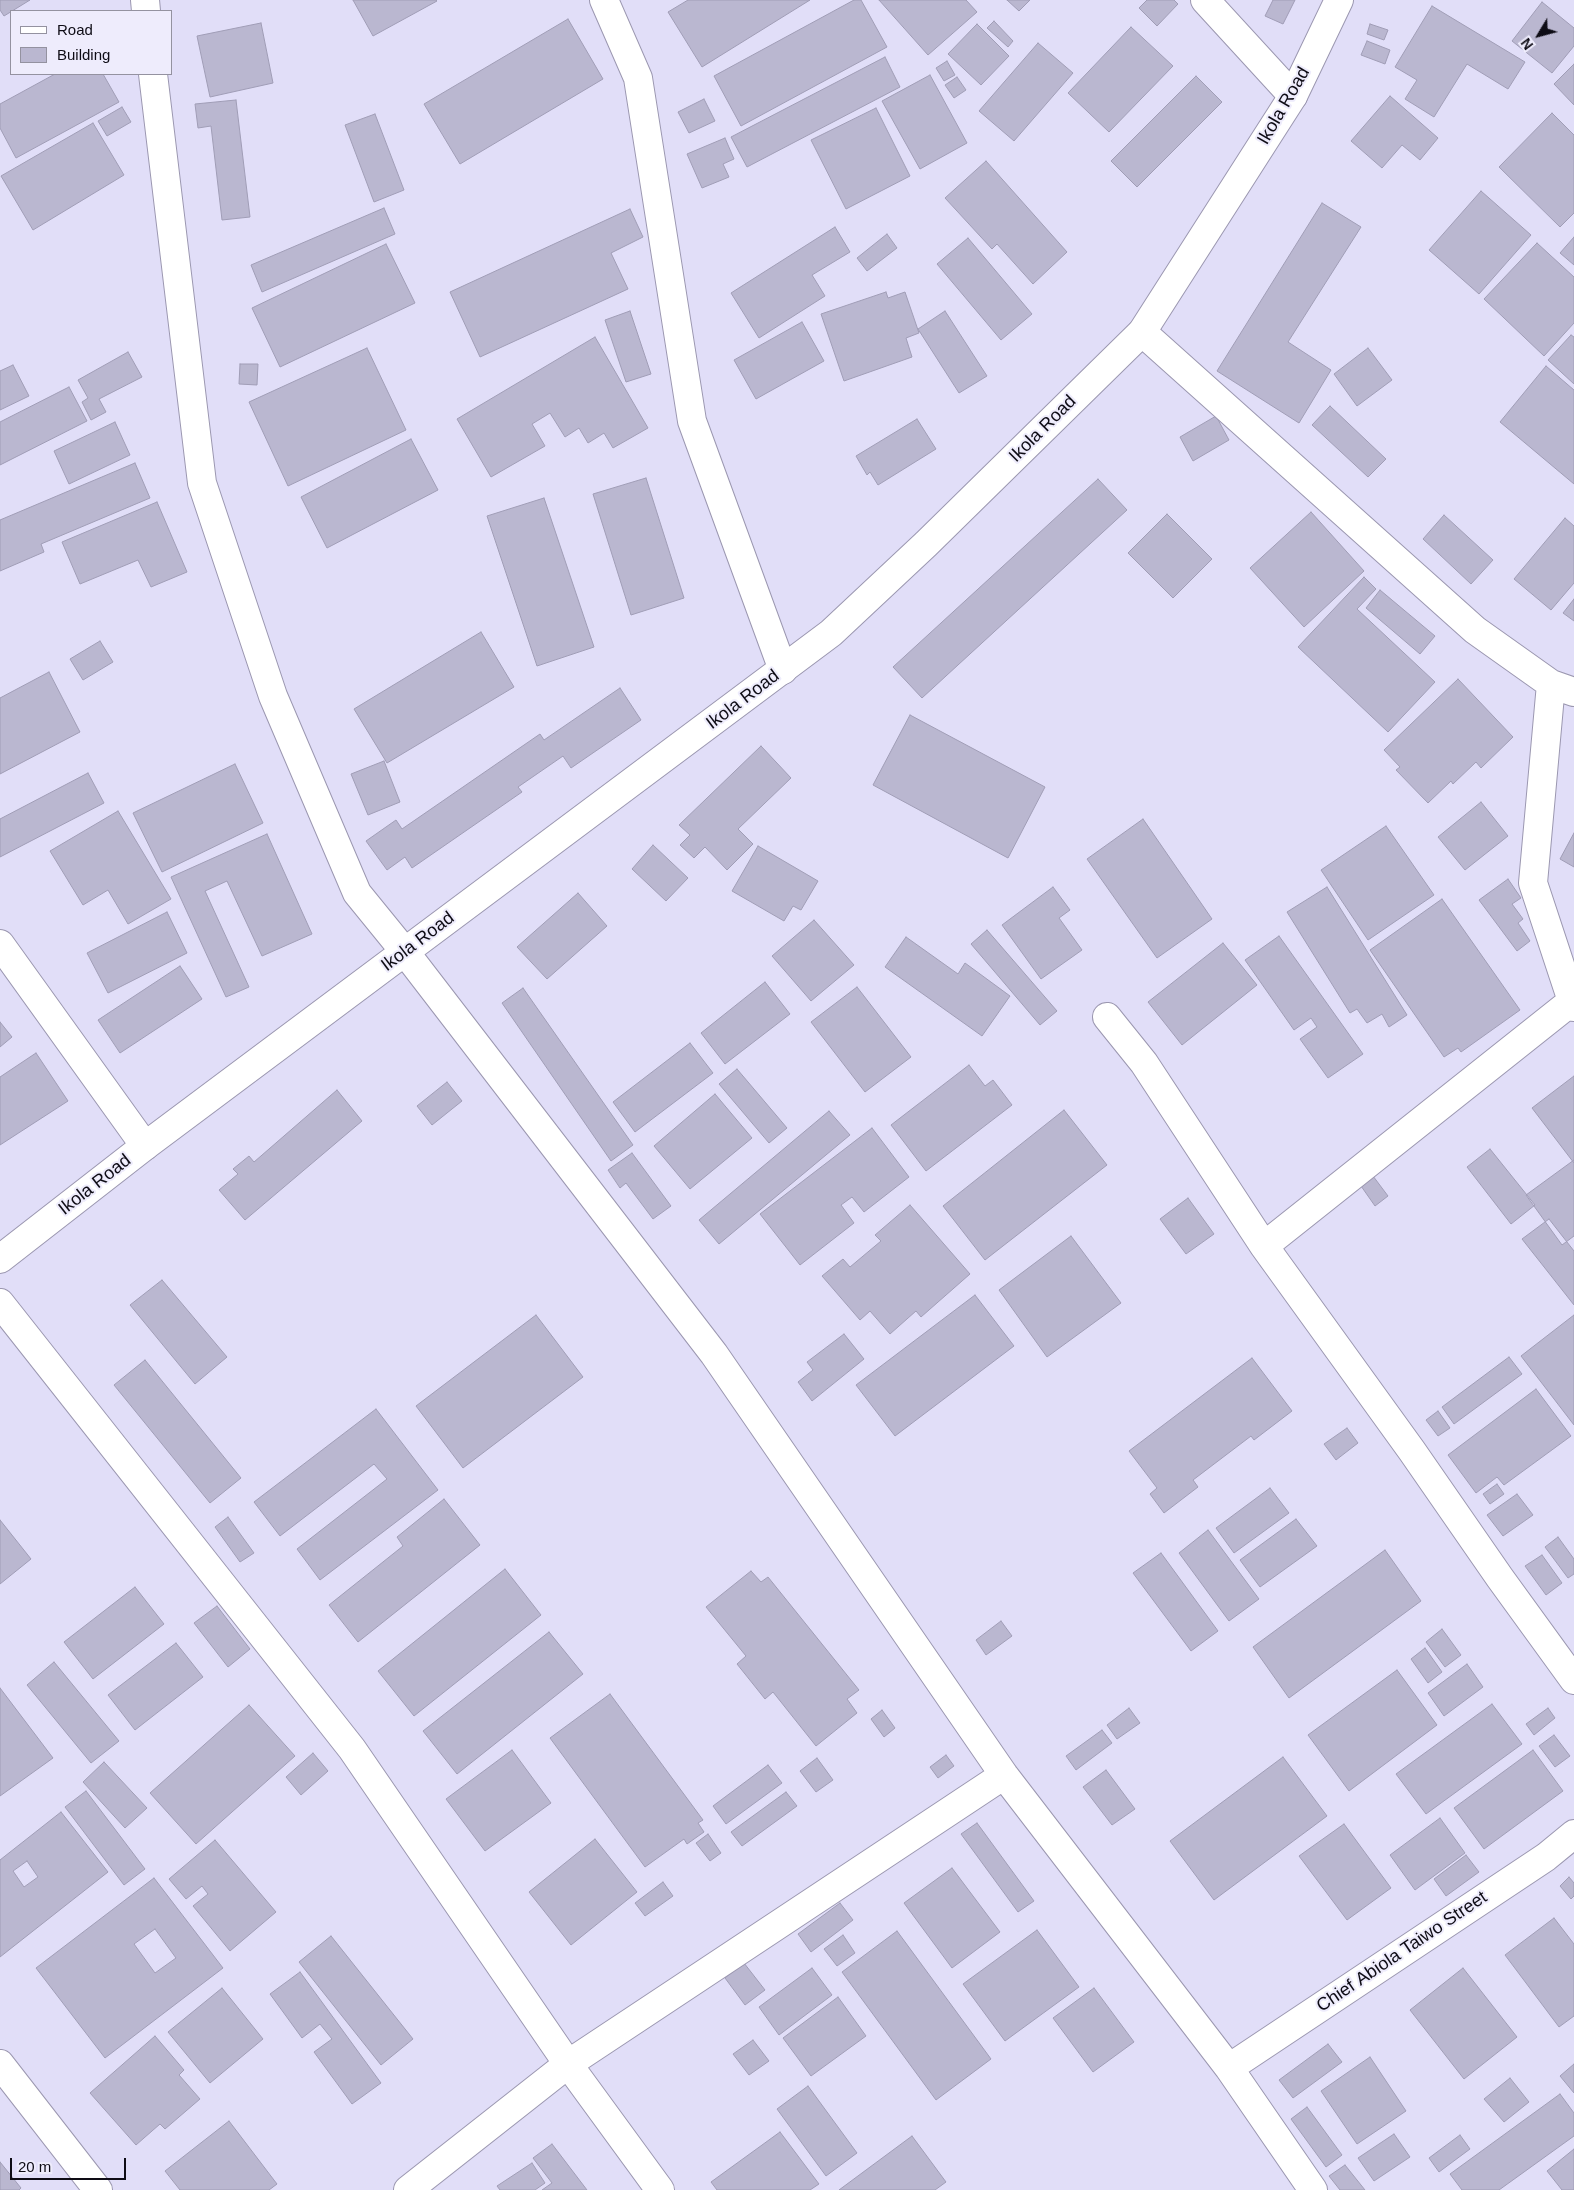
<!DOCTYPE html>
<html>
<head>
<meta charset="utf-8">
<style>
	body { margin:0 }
	#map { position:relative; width:1574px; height:2190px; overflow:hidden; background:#e1def8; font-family:Helvetica,sans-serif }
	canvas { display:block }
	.legend { position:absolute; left:10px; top:10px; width:162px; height:65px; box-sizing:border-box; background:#eeecfc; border:1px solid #9492a0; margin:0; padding:6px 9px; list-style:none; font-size:15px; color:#0e0c15 }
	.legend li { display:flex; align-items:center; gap:10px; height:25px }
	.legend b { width:25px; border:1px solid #9492a0 }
	.north { position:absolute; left:1514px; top:10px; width:50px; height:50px; -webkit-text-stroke:4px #eeecfc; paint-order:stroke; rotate:233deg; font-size:14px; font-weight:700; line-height:20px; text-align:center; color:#0e0c15 }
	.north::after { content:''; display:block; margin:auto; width:18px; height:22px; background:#0e0c15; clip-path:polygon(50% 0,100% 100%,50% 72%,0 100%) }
	.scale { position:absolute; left:10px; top:2158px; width:116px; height:22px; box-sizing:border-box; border:2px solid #0e0c15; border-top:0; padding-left:6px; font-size:15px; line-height:18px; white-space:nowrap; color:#0e0c15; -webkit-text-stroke:4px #eeecfc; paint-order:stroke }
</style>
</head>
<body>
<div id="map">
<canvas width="1574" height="2190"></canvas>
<ul class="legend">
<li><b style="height:6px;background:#fff"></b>Road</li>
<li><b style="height:14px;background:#bab7d0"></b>Building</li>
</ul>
<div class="north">N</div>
<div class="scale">20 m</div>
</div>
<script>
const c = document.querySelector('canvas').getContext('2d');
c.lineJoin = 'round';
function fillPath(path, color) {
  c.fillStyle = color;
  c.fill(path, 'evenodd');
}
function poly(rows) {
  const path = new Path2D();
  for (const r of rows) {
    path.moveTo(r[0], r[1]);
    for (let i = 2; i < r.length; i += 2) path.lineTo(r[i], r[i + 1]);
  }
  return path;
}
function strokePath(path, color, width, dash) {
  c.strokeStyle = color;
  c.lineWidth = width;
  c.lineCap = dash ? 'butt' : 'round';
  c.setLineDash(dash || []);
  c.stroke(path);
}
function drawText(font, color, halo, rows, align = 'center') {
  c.font = font + ' Helvetica,sans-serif';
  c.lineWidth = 4;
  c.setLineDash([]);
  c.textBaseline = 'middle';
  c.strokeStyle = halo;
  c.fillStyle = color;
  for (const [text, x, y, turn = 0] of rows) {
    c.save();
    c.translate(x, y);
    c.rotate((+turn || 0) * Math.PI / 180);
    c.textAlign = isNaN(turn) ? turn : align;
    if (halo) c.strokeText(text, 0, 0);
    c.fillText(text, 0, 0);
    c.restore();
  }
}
const building = poly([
	[0,0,30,0,4,16,0,10,0,0],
	[353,0,436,0,437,1,373,36,353,0],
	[688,0,810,0,702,67,668,12,688,0],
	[854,0,861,0,887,47,741,126,714,76,854,0],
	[879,0,966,0,977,12,928,55,879,0],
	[1007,0,1030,0,1019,11,1007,0],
	[1147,0,1174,0,1178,4,1157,26,1139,8,1147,0],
	[1273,0,1295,0,1283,24,1265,16,1273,0],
	[1542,2,1574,28,1574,46,1552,73,1512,41,1542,2],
	[1432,6,1525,62,1508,89,1467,64,1434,117,1405,99,1417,80,1395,67,1432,6],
	[568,19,603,79,460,164,424,104,568,19],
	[994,21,1013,41,1008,47,987,28,994,21],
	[261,23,273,83,210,97,197,36,261,23],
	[977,24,1009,56,981,85,948,54,977,24],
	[1370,24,1388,30,1384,40,1367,34,1370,24],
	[1131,27,1173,66,1109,132,1068,93,1131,27],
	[1367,41,1390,50,1385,64,1361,55,1367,41],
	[1038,43,1073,73,1014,141,979,111,1038,43],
	[885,57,900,87,747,167,731,137,885,57],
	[947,61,955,75,944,81,936,68,947,61],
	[1574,64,1574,105,1554,84,1574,64],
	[55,74,103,74,119,102,16,158,0,128,0,104,55,74],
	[930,75,967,143,920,169,882,101,930,75],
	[1196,76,1222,102,1137,187,1111,161,1196,76],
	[957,77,966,90,954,98,945,85,957,77],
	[1390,96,1438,138,1420,160,1402,145,1382,168,1351,141,1390,96],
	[704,99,715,121,689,133,678,112,704,99],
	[236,100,250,217,222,220,211,126,198,128,195,104,236,100],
	[122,107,131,122,107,136,98,121,122,107],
	[876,108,910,176,846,209,811,140,876,108],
	[1552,113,1574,135,1574,213,1560,227,1499,167,1552,113],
	[375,114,404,190,374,202,345,125,375,114],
	[93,123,124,175,33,230,1,176,93,123],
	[725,138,734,159,723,164,729,177,702,188,687,154,725,138],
	[986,161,1067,252,1033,284,997,244,992,249,945,198,986,161],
	[1481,191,1531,235,1479,294,1429,250,1481,191],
	[1322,203,1361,227,1288,342,1331,370,1299,423,1217,371,1322,203],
	[384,208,395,234,262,292,251,265,384,208],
	[630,209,643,237,611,253,628,289,480,357,450,292,630,209],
	[835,227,850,252,812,275,825,296,759,338,731,293,835,227],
	[887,234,897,248,867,271,857,258,887,234],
	[1574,237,1574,265,1560,253,1574,237],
	[968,238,1032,314,1001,340,937,264,968,238],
	[1537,243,1574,277,1574,323,1544,356,1484,299,1537,243],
	[386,244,415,303,280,367,252,308,386,244],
	[886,292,888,298,905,292,919,333,906,338,912,357,844,381,821,314,886,292],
	[630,311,651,374,626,382,605,320,630,311],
	[945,311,987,376,959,393,918,329,945,311],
	[802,322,824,361,756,399,734,360,802,322],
	[1571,335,1574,337,1574,384,1548,360,1571,335],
	[595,337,648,428,613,448,604,433,588,443,579,428,565,437,550,413,532,424,545,446,491,477,457,419,595,337],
	[367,348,406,430,288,486,249,402,367,348],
	[1368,348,1392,380,1357,406,1334,374,1368,348],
	[128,352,142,377,99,399,106,412,91,420,82,402,88,398,78,380,128,352],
	[240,364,258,364,257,385,239,384,240,364],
	[13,365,29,396,0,410,0,371,13,365],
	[1546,366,1574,390,1574,484,1500,422,1546,366],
	[69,387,87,421,0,465,0,422,69,387],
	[1330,406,1386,459,1368,477,1312,425,1330,406],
	[1216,416,1229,440,1193,461,1180,437,1216,416],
	[917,419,936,449,878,485,870,472,867,475,856,456,917,419],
	[115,422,130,455,69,484,54,451,115,422],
	[411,439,438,490,327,548,301,497,411,439],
	[135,463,150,498,41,544,44,552,0,571,0,520,135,463],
	[646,478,684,598,631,615,593,494,646,478],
	[1098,479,1127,510,922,698,893,667,1098,479],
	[544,498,594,647,537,666,487,516,544,498],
	[157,502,187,572,151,587,138,560,80,584,62,542,157,502],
	[1311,512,1364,571,1304,627,1250,568,1311,512],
	[1167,514,1212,559,1173,598,1128,553,1167,514],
	[1444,515,1493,560,1471,584,1423,539,1444,515],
	[1565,518,1574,526,1574,583,1551,610,1514,579,1565,518],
	[1364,577,1376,589,1357,609,1435,682,1388,732,1298,647,1364,577],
	[1380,590,1435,636,1420,654,1366,608,1380,590],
	[1574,599,1574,621,1563,613,1574,599],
	[481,632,514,687,387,763,354,709,481,632],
	[100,641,113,662,83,680,70,659,100,641],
	[49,672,80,732,0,774,0,698,49,672],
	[1458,679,1513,737,1481,768,1476,762,1453,784,1451,781,1428,803,1396,770,1400,767,1384,750,1458,679],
	[620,688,641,720,571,768,563,756,518,787,522,792,412,868,405,857,387,870,366,841,396,820,402,829,540,734,544,740,620,688],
	[910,715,1045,787,1008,858,873,785,910,715],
	[761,746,791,778,738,829,753,844,727,870,705,847,694,858,680,845,690,835,679,825,761,746],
	[384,761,400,802,368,815,351,774,384,761],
	[235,764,263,823,162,872,133,813,235,764],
	[88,773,104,803,0,857,0,819,88,773],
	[1481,802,1508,836,1465,870,1438,837,1481,802],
	[118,811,171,899,128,924,108,890,83,905,50,851,118,811],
	[1143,819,1212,919,1157,958,1087,859,1143,819],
	[1386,826,1434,895,1368,940,1321,870,1386,826],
	[1574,833,1574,867,1560,859,1574,833],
	[267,834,312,934,262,956,227,881,205,891,249,987,226,997,171,877,267,834],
	[653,845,688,878,666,901,632,869,653,845],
	[758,846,818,881,801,910,793,906,784,921,732,891,758,846],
	[1508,879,1521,898,1512,904,1523,919,1518,923,1530,941,1517,951,1479,900,1508,879],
	[1053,887,1070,910,1059,918,1082,950,1041,979,1002,925,1053,887],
	[1327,887,1407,1015,1389,1027,1382,1014,1367,1023,1357,1009,1350,1013,1287,912,1327,887],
	[578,893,607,926,547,979,517,947,578,893],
	[1442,899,1520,1010,1461,1052,1458,1048,1444,1057,1370,950,1442,899],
	[167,912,187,953,108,993,87,953,167,912],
	[814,920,854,965,811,1001,772,956,814,920],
	[987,930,1057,1011,1040,1025,971,944,987,930],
	[1279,936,1363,1054,1328,1078,1300,1039,1317,1027,1311,1018,1294,1030,1245,960,1279,936],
	[906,937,958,974,965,963,1010,996,982,1036,885,967,906,937],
	[1223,943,1257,985,1182,1045,1148,1002,1223,943],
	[180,966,202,999,120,1053,98,1020,180,966],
	[765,982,790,1014,725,1064,701,1033,765,982],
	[857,987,911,1057,865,1092,811,1022,857,987],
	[523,988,633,1145,611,1161,502,1003,523,988],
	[0,1022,12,1037,0,1047,0,1022],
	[690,1043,713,1073,635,1132,613,1102,690,1043],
	[36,1053,68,1101,0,1145,0,1077,36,1053],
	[969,1065,985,1086,993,1080,1012,1105,926,1171,891,1125,969,1065],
	[737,1069,787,1128,769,1143,719,1084,737,1069],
	[1574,1076,1574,1163,1532,1108,1574,1076],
	[447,1082,462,1101,432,1125,417,1106,447,1082],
	[337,1090,362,1121,245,1220,219,1190,238,1174,233,1169,249,1156,254,1162,337,1090],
	[715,1094,752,1138,690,1189,654,1146,715,1094],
	[1064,1110,1107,1165,985,1260,943,1206,1064,1110],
	[829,1111,850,1135,719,1244,699,1220,829,1111],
	[872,1128,909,1177,864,1212,852,1197,841,1205,854,1223,800,1265,760,1214,872,1128],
	[1490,1149,1535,1205,1511,1224,1467,1167,1490,1149],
	[632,1153,671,1206,653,1219,626,1183,620,1188,608,1170,632,1153],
	[1574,1160,1574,1236,1562,1245,1526,1195,1574,1160],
	[1373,1176,1388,1196,1375,1206,1361,1186,1373,1176],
	[1188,1198,1214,1234,1186,1254,1160,1219,1188,1198],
	[910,1205,970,1274,921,1317,916,1311,890,1334,870,1311,860,1320,822,1276,843,1259,850,1267,881,1241,875,1235,910,1205],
	[1549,1219,1574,1251,1574,1305,1522,1239,1549,1219],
	[1071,1236,1121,1303,1047,1357,999,1290,1071,1236],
	[162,1280,227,1357,195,1384,130,1305,162,1280],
	[975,1295,1014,1346,895,1436,856,1385,975,1295],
	[536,1315,583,1377,463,1468,416,1406,536,1315],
	[1574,1315,1574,1425,1521,1356,1574,1315],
	[844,1334,864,1359,812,1401,798,1382,813,1370,807,1362,844,1334],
	[1509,1357,1522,1374,1454,1424,1442,1407,1509,1357],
	[1252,1358,1292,1411,1254,1440,1251,1436,1193,1480,1198,1487,1164,1513,1150,1494,1157,1488,1129,1451,1252,1358],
	[145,1360,241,1478,210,1503,114,1385,145,1360],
	[1536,1389,1571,1436,1504,1485,1497,1477,1476,1493,1448,1455,1536,1389],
	[376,1409,438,1490,320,1580,297,1549,387,1479,374,1464,280,1536,254,1502,376,1409],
	[1438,1411,1450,1428,1438,1436,1426,1420,1438,1411],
	[1347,1428,1358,1443,1336,1460,1324,1444,1347,1428],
	[1497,1484,1504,1494,1490,1504,1483,1494,1497,1484],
	[1270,1488,1289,1513,1234,1553,1216,1528,1270,1488],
	[1517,1494,1533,1515,1503,1536,1487,1515,1517,1494],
	[444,1499,480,1545,358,1642,329,1605,403,1546,397,1537,444,1499],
	[228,1517,254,1553,240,1562,215,1527,228,1517],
	[1296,1519,1317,1546,1260,1587,1240,1560,1296,1519],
	[0,1520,31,1559,0,1584,0,1520],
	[1208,1530,1259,1599,1229,1621,1179,1553,1208,1530],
	[1558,1537,1574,1559,1574,1574,1568,1578,1545,1547,1558,1537],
	[1385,1550,1421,1601,1289,1698,1253,1647,1385,1550],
	[1161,1553,1218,1631,1191,1651,1133,1573,1161,1553],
	[1542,1555,1562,1583,1546,1595,1525,1566,1542,1555],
	[505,1569,541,1615,414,1716,378,1671,505,1569],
	[751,1571,761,1582,768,1577,859,1690,847,1699,857,1713,816,1746,773,1692,765,1699,737,1664,746,1656,706,1607,751,1571],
	[135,1587,164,1624,93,1679,64,1642,135,1587],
	[217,1606,250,1649,228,1667,194,1623,217,1606],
	[1001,1621,1012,1636,986,1655,976,1640,1001,1621],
	[1442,1629,1461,1655,1445,1667,1426,1642,1442,1629],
	[549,1632,583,1674,457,1774,423,1731,549,1632],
	[176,1643,203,1677,135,1730,108,1695,176,1643],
	[1425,1648,1442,1672,1428,1683,1411,1659,1425,1648],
	[54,1662,119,1741,91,1763,27,1685,54,1662],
	[1467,1664,1483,1687,1444,1716,1428,1693,1467,1664],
	[1397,1670,1437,1725,1349,1791,1308,1735,1397,1670],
	[0,1688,53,1758,0,1796,0,1688],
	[610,1694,703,1820,698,1823,704,1832,687,1844,684,1839,645,1867,550,1738,610,1694],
	[1492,1704,1522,1744,1426,1814,1396,1774,1492,1704],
	[249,1705,295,1756,196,1844,150,1793,249,1705],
	[1129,1708,1140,1723,1117,1739,1107,1725,1129,1708],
	[1548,1708,1555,1718,1534,1735,1526,1724,1548,1708],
	[882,1710,895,1728,884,1737,871,1719,882,1710],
	[1102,1730,1112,1743,1076,1770,1066,1756,1102,1730],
	[1554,1735,1570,1756,1555,1767,1539,1746,1554,1735],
	[512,1750,551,1803,485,1851,446,1799,512,1750],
	[1533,1750,1563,1791,1484,1849,1454,1808,1533,1750],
	[313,1753,328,1771,301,1795,286,1777,313,1753],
	[946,1755,954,1766,938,1778,930,1767,946,1755],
	[1283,1757,1327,1816,1214,1900,1170,1841,1283,1757],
	[817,1758,833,1780,816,1792,800,1771,817,1758],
	[104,1762,147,1808,125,1828,83,1782,104,1762],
	[768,1765,782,1783,726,1824,713,1806,768,1765],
	[1106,1770,1135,1809,1112,1825,1083,1787,1106,1770],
	[86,1791,145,1869,124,1885,65,1807,86,1791],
	[786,1792,797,1806,742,1846,731,1832,786,1792],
	[61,1812,108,1872,0,1957,0,1860,61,1812],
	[27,1861,38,1877,24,1887,13,1871,27,1861],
	[1440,1818,1465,1853,1415,1890,1390,1855,1440,1818],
	[977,1823,1034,1901,1018,1912,961,1834,977,1823],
	[1344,1824,1391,1888,1347,1920,1299,1856,1344,1824],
	[708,1834,721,1853,710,1861,696,1843,708,1834],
	[595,1839,637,1892,571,1945,529,1892,595,1839],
	[215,1840,276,1912,230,1951,193,1906,208,1894,202,1886,186,1899,169,1879,215,1840],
	[1466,1855,1479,1872,1446,1896,1434,1879,1466,1855],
	[952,1868,1000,1932,952,1968,904,1903,952,1868],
	[1569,1877,1574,1883,1574,1896,1571,1899,1560,1886,1569,1877],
	[154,1878,223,1968,105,2058,36,1968,154,1878],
	[155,1929,176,1958,155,1973,134,1944,155,1929],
	[663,1882,673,1896,645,1916,635,1903,663,1882],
	[840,1903,853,1920,811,1952,798,1934,840,1903],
	[1554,1918,1574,1944,1574,2016,1559,2027,1505,1955,1554,1918],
	[1037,1930,1079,1987,1005,2041,963,1984,1037,1930],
	[897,1931,991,2059,936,2100,842,1972,897,1931],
	[843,1935,855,1953,837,1966,824,1949,843,1935],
	[331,1936,413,2039,381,2065,299,1962,331,1936],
	[744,1963,765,1990,745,2005,725,1978,744,1963],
	[812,1968,832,1995,779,2035,759,2007,812,1968],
	[1463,1968,1517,2037,1464,2079,1410,2010,1463,1968],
	[300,1972,381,2083,352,2104,314,2052,332,2039,320,2024,302,2038,270,1994,300,1972],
	[222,1988,263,2039,210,2083,168,2032,222,1988],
	[1094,1988,1134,2042,1093,2072,1053,2018,1094,1988],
	[838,1997,866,2036,811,2076,783,2038,838,1997],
	[155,2036,184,2070,179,2075,200,2099,165,2129,160,2124,136,2145,90,2093,155,2036],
	[753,2040,769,2061,749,2075,733,2054,753,2040],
	[1328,2044,1342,2062,1293,2098,1279,2080,1328,2044],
	[1370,2057,1406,2111,1357,2144,1321,2091,1370,2057],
	[1574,2064,1574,2093,1560,2076,1574,2064],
	[1510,2078,1529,2102,1504,2122,1484,2099,1510,2078],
	[808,2086,857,2153,826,2176,777,2109,808,2086],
	[1560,2094,1574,2113,1574,2136,1499,2190,1462,2190,1450,2174,1560,2094],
	[1307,2107,1342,2155,1326,2167,1291,2119,1307,2107],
	[229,2121,277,2184,269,2190,180,2190,165,2171,229,2121],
	[780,2132,819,2184,810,2190,717,2190,711,2182,780,2132],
	[1394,2134,1410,2157,1374,2181,1358,2158,1394,2134],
	[1460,2135,1470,2149,1439,2172,1429,2158,1460,2135],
	[912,2136,946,2182,935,2190,839,2190,912,2136],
	[552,2144,587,2190,542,2190,552,2183,533,2158,552,2144],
	[1574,2149,1574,2190,1562,2190,1547,2171,1574,2149],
	[0,2162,21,2188,19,2190,0,2190,0,2162],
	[532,2163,545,2183,535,2190,500,2190,497,2186,532,2163],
	[1345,2165,1365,2190,1340,2190,1329,2176,1345,2165]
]);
fillPath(building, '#bab7d0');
strokePath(building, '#a09db6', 1);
const minor = poly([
	[145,0,146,11],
	[604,0,638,78,692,421,783,670],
	[1205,0,1293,96],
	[153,74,202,483,273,696,357,893,405,952,714,1354,1004,1775,1229,2068,1313,2190],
	[1142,332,1475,630,1551,684,1574,692],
	[1551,684,1533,883,1574,1007],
	[0,944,145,1146],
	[1107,1017,1144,1063,1264,1246,1412,1451,1500,1578,1574,1680],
	[1264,1246,1571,1002],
	[0,1303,352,1749,568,2064,660,2190],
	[0,2064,98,2190],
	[1229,2068,1546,1857,1574,1834],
	[408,2190,568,2064,1004,1775]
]);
const tertiary = poly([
	[0,1259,145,1146,831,633,926,544,1142,332,1293,96,1339,0]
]);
strokePath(minor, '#9b97b0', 30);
strokePath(tertiary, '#9b97b0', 30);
strokePath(minor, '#fff', 28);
strokePath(tertiary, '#fff', 28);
drawText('18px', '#0e0c15', '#eeecfc', [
	["Ikola Road",1284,106,-60],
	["Ikola Road",1043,429,-45],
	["Ikola Road",743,700,-37],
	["Ikola Road",418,942,-37],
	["Ikola Road",95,1185,-38],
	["Chief Abiola Taiwo Street",1402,1952,-34]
]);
</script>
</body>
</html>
